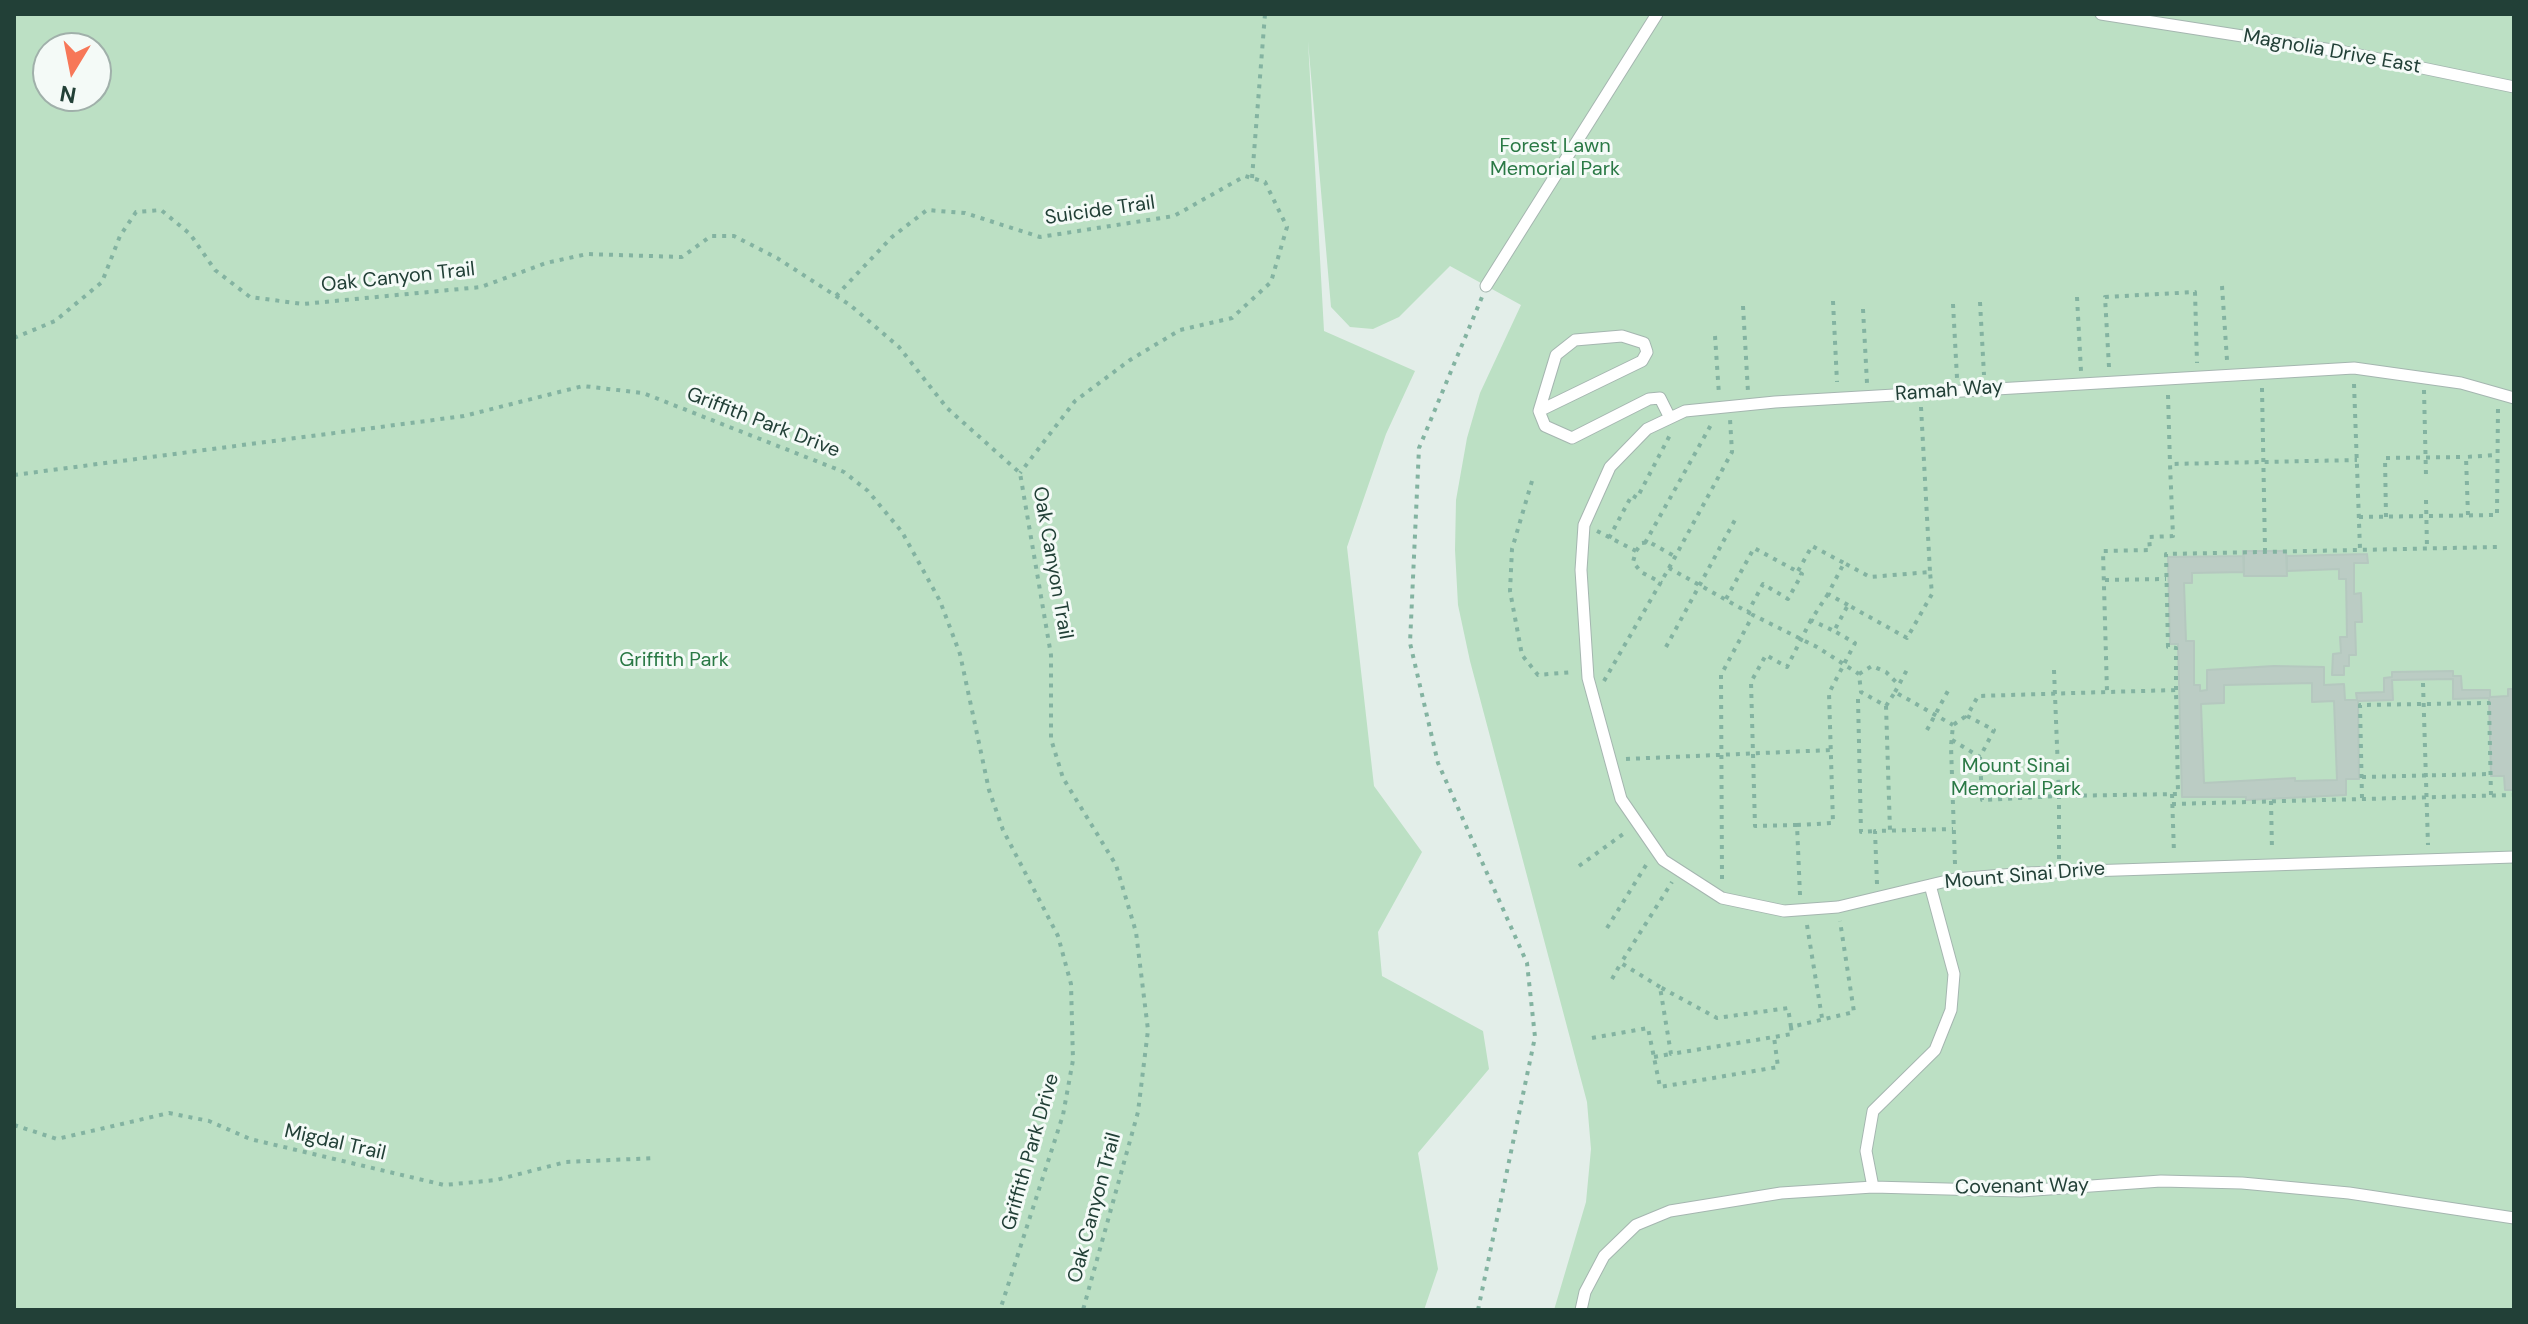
<!DOCTYPE html>
<html>
<head>
<meta charset="utf-8">
<style>
	body { margin:0 }
	#map { position:relative; width:2528px; height:1324px; overflow:hidden; background:#e3eee9; font-family:"DM Sans",sans-serif }
	canvas { display:block }
	.frame { position:absolute; inset:0; border:16px solid #224037; pointer-events:none }
	.north { position:absolute; left:32px; top:32px; width:80px; height:80px; box-sizing:border-box; background:#f4faf7; border:2px solid #a0b0aa; border-radius:50%; rotate:190deg; font-size:22px; font-weight:700; line-height:32px; text-align:center; color:#224037 }
	.north::after { content:''; display:block; margin:auto; width:28px; height:36px; background:#f77758; clip-path:polygon(50% 0,100% 100%,50% 72%,0 100%) }
</style>
</head>
<body>
<div id="map">
<canvas width="2528" height="1324"></canvas>
<div class="frame"></div>
<div class="north">N</div>
</div>
<script>
const c = document.querySelector('canvas').getContext('2d');
c.lineJoin = 'round';
function fillPath(path, color) {
  c.fillStyle = color;
  c.fill(path, 'evenodd');
}
function poly(rows) {
  const path = new Path2D();
  for (const r of rows) {
    path.moveTo(r[0], r[1]);
    for (let i = 2; i < r.length; i += 2) path.lineTo(r[i], r[i + 1]);
  }
  return path;
}
function strokePath(path, color, width, dash) {
  c.strokeStyle = color;
  c.lineWidth = width;
  c.lineCap = dash ? 'butt' : 'round';
  c.setLineDash(dash || []);
  c.stroke(path);
}
function drawText(font, color, halo, rows, align = 'center') {
  c.font = font + ' "DM Sans",sans-serif';
  c.lineWidth = 6;
  c.setLineDash([]);
  c.textBaseline = 'middle';
  c.strokeStyle = halo;
  c.fillStyle = color;
  for (const [text, x, y, turn = 0] of rows) {
    c.save();
    c.translate(x, y);
    c.rotate((+turn || 0) * Math.PI / 180);
    c.textAlign = isNaN(turn) ? turn : align;
    if (halo) c.strokeText(text, 0, 0);
    c.fillText(text, 0, 0);
    c.restore();
  }
}
fillPath(poly([
	[14,14,2514,14,2514,1310,1554,1310,1586,1202,1591,1149,1587,1102,1470,661,1458,605,1455,550,1456,500,1467,438,1480,393,1521,305,1450,266,1399,317,1373,329,1350,327,1331,307,1308,41,1324,331,1415,371,1386,434,1347,547,1374,786,1422,852,1378,932,1382,976,1483,1031,1489,1069,1418,1153,1438,1269,1424,1310,14,1310],
	[48,48,96,48,96,96,48,96]
]), '#bce0c4');
const building = poly([
	[2243,551,2286,551,2287,576,2244,576,2243,551],
	[2367,554,2368,563,2354,563,2354,594,2361,593,2362,622,2355,622,2356,655,2349,655,2349,666,2344,666,2344,675,2332,675,2333,654,2341,653,2340,637,2347,637,2346,579,2339,579,2339,569,2287,571,2287,556,2367,554],
	[2244,556,2244,572,2192,573,2192,583,2184,583,2186,641,2194,641,2194,685,2200,685,2200,691,2207,690,2207,670,2274,666,2324,667,2324,685,2344,684,2345,700,2357,700,2356,693,2384,692,2384,678,2392,677,2392,672,2453,671,2453,676,2461,676,2462,690,2490,690,2490,697,2508,696,2508,689,2514,689,2514,790,2505,790,2504,776,2491,776,2489,698,2453,699,2453,679,2392,680,2393,700,2358,701,2359,779,2346,779,2346,795,2246,800,2246,797,2182,797,2178,644,2170,644,2168,557,2244,556],
	[2312,683,2312,702,2334,701,2337,780,2295,781,2295,778,2204,783,2201,704,2224,703,2224,685,2312,683]
]);
fillPath(building, '#bbccc4');
strokePath(building, '#b5c8bf', 2);
const service = poly([
	[2101,14,2345,52,2514,87],
	[1486,286,1657,14],
	[2514,398,2461,383,2354,368,1775,402,1685,411,1647,429,1610,467,1584,525,1581,570,1588,678,1621,799,1663,860,1722,898,1784,911,1838,907,1955,879,2027,873,2514,857],
	[1539,411,1642,361,1647,352,1644,343,1622,336,1575,340,1556,355,1539,411,1545,426,1572,438,1649,399,1660,398,1670,418],
	[1873,1187,1866,1151,1873,1111,1935,1050,1951,1010,1954,974,1930,885],
	[1581,1310,1585,1292,1604,1256,1636,1225,1670,1211,1781,1193,1873,1187,2021,1191,2161,1181,2242,1183,2349,1193,2514,1218]
]);
strokePath(service, '#a5b6b0', 13);
strokePath(poly([
	[1252,178,1265,14],
	[2222,286,2227,360],
	[836,296,892,237,927,210,965,213,1040,237,1174,216,1245,176,1265,182,1287,227,1271,282,1232,318,1180,330,1130,360,1075,401,1020,473],
	[2077,297,2081,371],
	[1833,301,1837,382],
	[1980,302,1984,375],
	[1953,304,1957,378],
	[1743,306,1748,392],
	[1863,309,1867,383],
	[1715,336,1719,395],
	[14,338,55,321,102,282,120,236,136,212,161,210,190,234,215,270,250,297,303,304,481,287,546,263,587,254,682,257,711,236,734,236,777,258,850,305,899,347,947,408,1020,473,1051,655,1051,739,1063,778,1116,865,1136,932,1148,1030,1138,1112,1083,1310],
	[2109,367,2105,297,2195,292,2197,363],
	[2354,384,2360,549],
	[2262,388,2265,550],
	[2424,390,2426,476],
	[2168,395,2170,464],
	[1921,407,1930,572],
	[14,475,464,416,583,386,643,393,844,472,868,491,902,532,940,601,960,654,989,790,1003,830,1058,936,1071,984,1073,1060,1063,1115,1000,1310],
	[1532,481,1512,549,1510,591,1522,655,1538,675,1573,672],
	[2426,500,2427,548],
	[2468,515,2466,457,2497,455],
	[2359,517,2497,515,2498,407],
	[2386,517,2385,458,2466,457],
	[1597,531,1636,551,1633,562,1641,572,1662,583],
	[1609,538,1632,495,1637,498,1670,435],
	[1645,543,1712,423],
	[1636,551,1642,543,1649,542,1676,557],
	[1669,568,1732,452,1730,419],
	[1798,571,1812,546,1844,563],
	[2105,580,2166,579],
	[1828,594,1811,620,1834,631],
	[1726,599,1754,548,1802,574,1788,599,1763,584,1748,612],
	[1666,647,1736,518],
	[2054,670,2059,796,2178,794,2176,690,2107,692,2103,551,2150,550,2149,537,2173,536,2170,464,2357,460],
	[1859,674,1872,666,1886,672,1899,685],
	[1604,681,1669,568,1753,615],
	[2423,683,2428,845],
	[2176,690,2176,648,2168,647,2166,554,2498,547],
	[1895,692,1909,666],
	[1858,699,1861,832,1875,831],
	[1886,706,1895,692,1953,725],
	[1927,730,1950,687],
	[1952,740,1980,757],
	[1626,759,1831,750],
	[2362,777,2490,774],
	[2172,794,2174,853],
	[2362,798,2360,705,2489,703,2491,796],
	[2271,801,2272,850],
	[2172,804,2514,795],
	[1797,825,1755,826,1751,682,1766,655,1787,667,1811,620],
	[2059,859,2059,796,1982,800,1980,757,1994,730,1967,716,1978,696,2107,692],
	[1955,864,1951,746,1953,725,1966,716],
	[1579,866,1626,832],
	[1722,879,1721,675,1753,615,1817,647,1859,674,1861,692,1886,706,1890,831],
	[1877,884,1875,831,1953,829],
	[1800,895,1797,825,1833,823,1829,693,1855,643,1834,631,1848,605,1907,638,1932,594,1930,572,1870,577,1844,563,1828,594,1848,605],
	[1807,925,1822,1018],
	[1607,928,1648,862],
	[1612,979,1621,963],
	[1660,987,1621,963,1672,882],
	[1791,1027,1788,1008,1717,1018,1660,987,1671,1054,1792,1034,1791,1027,1854,1012,1840,921],
	[1592,1038,1648,1028,1660,1087,1778,1067,1774,1037],
	[1654,1057,1671,1054],
	[14,1125,57,1139,169,1113,209,1121,250,1139,444,1185,496,1180,566,1162,656,1158],
	[1478,1310,1535,1037,1527,963,1438,763,1410,643,1419,448,1482,297]
]), '#83b3a1', 4, [4, 6]);
strokePath(service, '#fff', 11);
drawText('20px', '#224037', '#f4faf7', [
	["Magnolia Drive East",2332,52,10],
	["Suicide Trail",1100,211,-8],
	["Oak Canyon Trail",398,278,-6],
	["Ramah Way",1949,391,-4],
	["Griffith Park Drive",763,423,21],
	["Oak Canyon Trail",1052,563,80],
	["Mount Sinai Drive",2025,876,-5],
	["Migdal Trail",335,1143,13],
	["Griffith Park Drive",1031,1152,-74],
	["Covenant Way",2022,1187,-1],
	["Oak Canyon Trail",1095,1208,-75]
]);
drawText('20px', '#2a7945', '#f4faf7', [
	["Forest Lawn",1555,147],
	["Memorial Park",1555,170],
	["Griffith Park",674,661],
	["Mount Sinai",2016,767],
	["Memorial Park",2016,790]
]);
</script>
</body>
</html>
